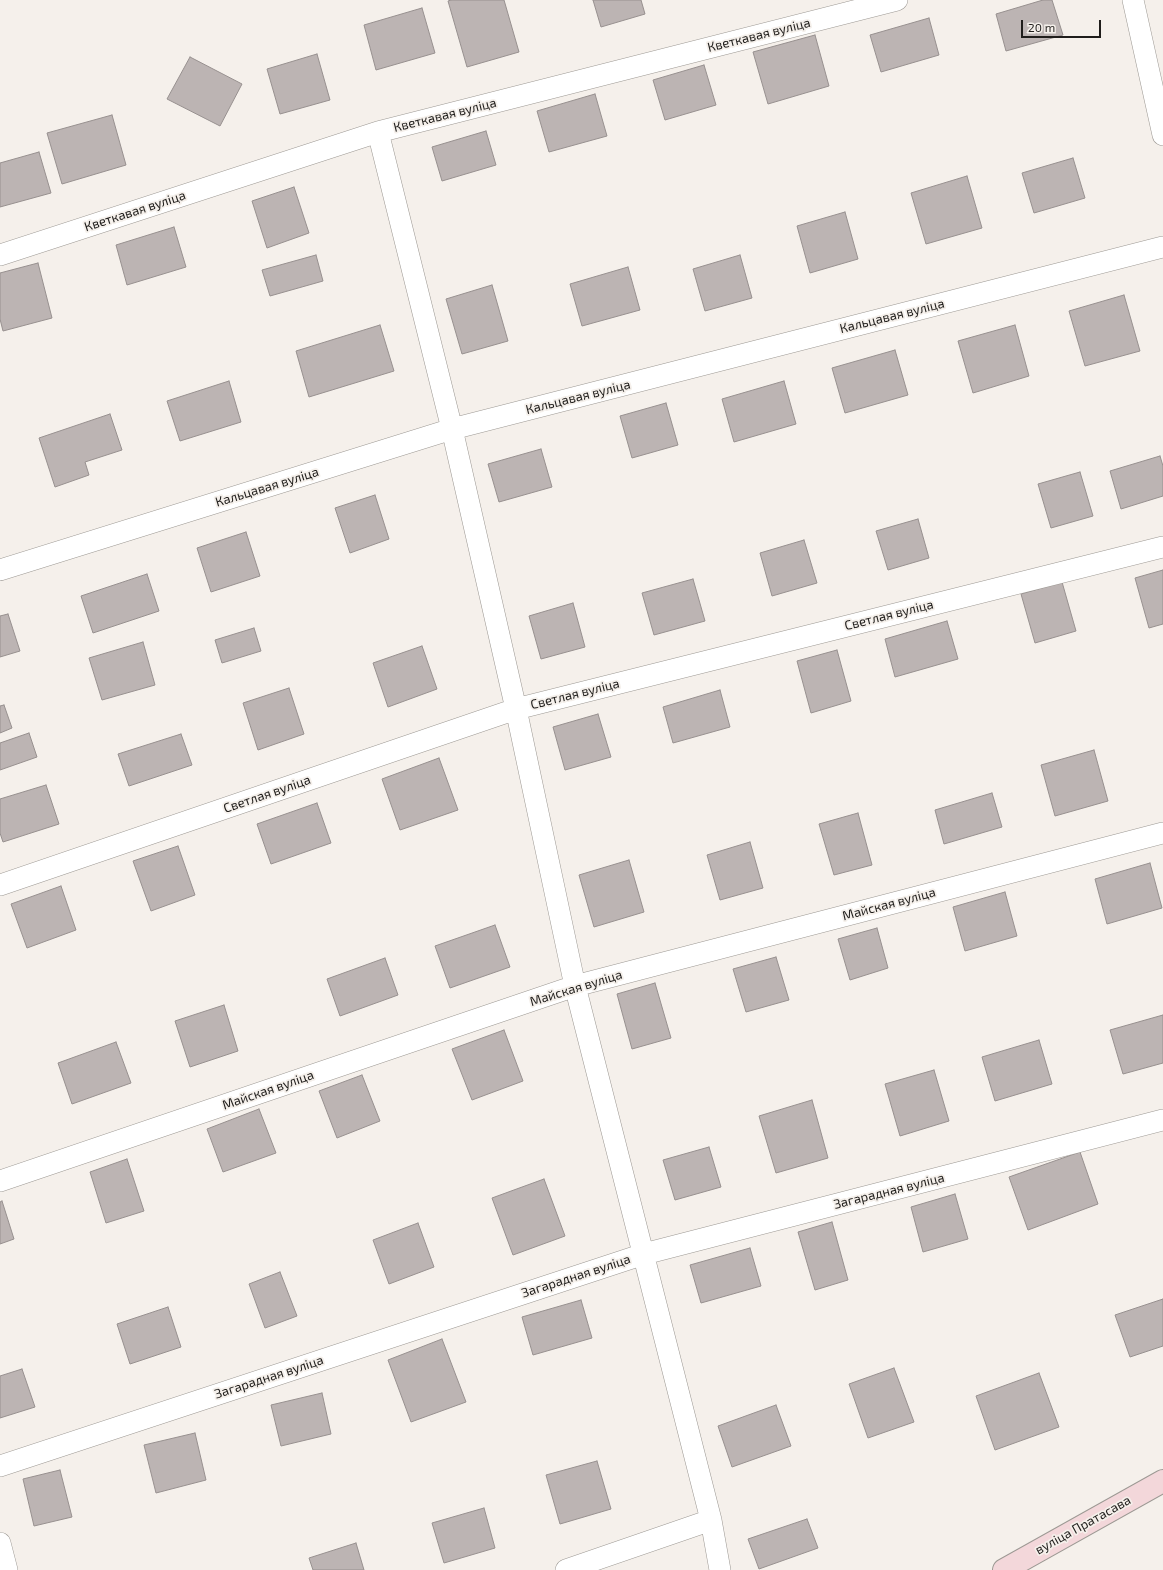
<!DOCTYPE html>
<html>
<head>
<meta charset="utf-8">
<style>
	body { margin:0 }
	#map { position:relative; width:1163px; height:1570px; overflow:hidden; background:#f5f0eb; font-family:"Exo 2",sans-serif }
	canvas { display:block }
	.scale { position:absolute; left:1021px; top:20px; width:80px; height:18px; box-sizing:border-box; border:2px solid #1f1d1b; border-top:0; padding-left:5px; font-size:12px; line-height:14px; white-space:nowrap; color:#1f1d1b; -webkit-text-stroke:3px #f5f0eb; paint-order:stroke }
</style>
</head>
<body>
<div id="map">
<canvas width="1163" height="1570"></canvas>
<div class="scale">20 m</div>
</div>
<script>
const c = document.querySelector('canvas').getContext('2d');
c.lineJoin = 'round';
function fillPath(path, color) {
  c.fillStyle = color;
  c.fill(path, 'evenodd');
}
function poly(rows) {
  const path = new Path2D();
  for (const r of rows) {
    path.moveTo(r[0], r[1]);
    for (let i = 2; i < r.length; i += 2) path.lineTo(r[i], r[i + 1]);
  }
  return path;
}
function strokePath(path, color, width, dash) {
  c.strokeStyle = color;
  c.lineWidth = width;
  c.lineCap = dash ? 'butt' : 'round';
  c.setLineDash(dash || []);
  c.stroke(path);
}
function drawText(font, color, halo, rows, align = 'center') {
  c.font = font + ' "Exo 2",sans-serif';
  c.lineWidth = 3.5;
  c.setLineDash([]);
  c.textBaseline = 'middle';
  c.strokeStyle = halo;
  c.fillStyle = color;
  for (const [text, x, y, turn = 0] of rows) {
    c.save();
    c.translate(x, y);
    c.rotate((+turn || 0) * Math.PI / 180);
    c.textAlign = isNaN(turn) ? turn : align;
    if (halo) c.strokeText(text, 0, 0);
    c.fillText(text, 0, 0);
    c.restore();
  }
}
const building = poly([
	[451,0,504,0,519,52,467,67,448,1,451,0],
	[593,0,641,0,645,14,601,27,593,0],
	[1043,0,1052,0,1063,35,1006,51,996,14,1043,0],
	[422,8,435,53,376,70,364,25,422,8],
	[929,18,939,55,881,72,870,35,929,18],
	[815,35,829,86,768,104,753,52,815,35],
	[317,54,330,100,280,114,267,69,317,54],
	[190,57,242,84,220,126,167,99,190,57],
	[704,65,716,105,665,120,653,80,704,65],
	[595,94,607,136,549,152,537,111,595,94],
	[112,115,126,165,62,184,47,133,112,115],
	[486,131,496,165,442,181,432,147,486,131],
	[39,152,51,193,0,207,0,163,39,152],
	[1073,158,1085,198,1034,213,1022,173,1073,158],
	[967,176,982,228,926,244,911,193,967,176],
	[294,187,309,233,267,248,252,201,294,187],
	[845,212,858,259,810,273,797,226,845,212],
	[174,227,186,267,127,285,116,245,174,227],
	[316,255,323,281,270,296,262,270,316,255],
	[740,255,752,298,705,311,693,269,740,255],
	[38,263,52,318,3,331,0,319,0,273,38,263],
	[628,267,640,310,582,326,570,284,628,267],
	[492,285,508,341,462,354,446,299,492,285],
	[1124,295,1140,351,1085,366,1069,311,1124,295],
	[380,325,394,371,309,397,296,351,380,325],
	[1015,325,1029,376,973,393,958,341,1015,325],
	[895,350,908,395,845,413,832,368,895,350],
	[229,381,241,422,180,441,167,401,229,381],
	[784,381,796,424,734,442,722,399,784,381],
	[666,403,678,445,632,458,620,416,666,403],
	[110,414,122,450,85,462,89,475,55,487,39,438,110,414],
	[541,449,552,487,499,502,488,464,541,449],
	[1160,456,1163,466,1163,496,1121,509,1110,471,1160,456],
	[1080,472,1093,516,1051,528,1038,484,1080,472],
	[375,495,389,539,350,553,335,508,375,495],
	[918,519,929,558,888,570,876,531,918,519],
	[246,532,260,576,211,592,197,548,246,532],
	[804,540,817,583,772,596,760,553,804,540],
	[1163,570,1163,624,1149,628,1135,578,1163,570],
	[147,574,159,611,93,633,81,596,147,574],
	[693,579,705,621,654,635,642,593,693,579],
	[1062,582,1076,631,1035,643,1021,594,1062,582],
	[573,603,585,647,541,659,529,616,573,603],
	[8,614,20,651,0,657,0,616,8,614],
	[947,621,958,659,895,677,885,639,947,621],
	[254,628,261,651,222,663,215,640,254,628],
	[143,642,155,685,102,700,89,658,143,642],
	[422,646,437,689,388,707,373,663,422,646],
	[837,650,851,701,811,713,797,661,837,650],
	[289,688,304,734,258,750,243,703,289,688],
	[720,690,730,727,673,743,663,707,720,690],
	[4,705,12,728,0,733,0,706,4,705],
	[598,714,611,757,565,770,553,727,598,714],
	[29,733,37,757,0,770,0,743,29,733],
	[181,734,192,765,129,786,118,754,181,734],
	[1094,750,1108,801,1055,816,1041,765,1094,750],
	[439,758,458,810,400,830,382,779,439,758],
	[46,785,59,824,3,842,0,833,0,799,46,785],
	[992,793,1002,827,944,844,935,810,992,793],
	[317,803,331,843,271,864,257,824,317,803],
	[858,813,872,865,834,875,819,824,858,813],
	[750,842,763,888,720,900,707,855,750,842],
	[178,846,195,895,151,911,133,861,178,846],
	[629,860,644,912,594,927,579,875,629,860],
	[1150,863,1162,908,1107,924,1095,879,1150,863],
	[61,886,76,930,27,948,11,904,61,886],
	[1005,892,1017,936,965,951,953,907,1005,892],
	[495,925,510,967,450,988,435,946,495,925],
	[877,928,888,968,850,980,838,939,877,928],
	[776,957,789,1000,746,1012,733,969,776,957],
	[385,958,398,995,340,1016,327,979,385,958],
	[655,983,671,1038,632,1049,617,994,655,983],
	[224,1005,238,1051,190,1067,175,1021,224,1005],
	[1163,1015,1163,1063,1123,1074,1110,1030,1163,1015],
	[504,1030,523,1081,472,1100,452,1049,504,1030],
	[1039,1040,1052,1084,995,1101,982,1057,1039,1040],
	[116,1042,131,1083,72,1104,58,1063,116,1042],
	[934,1070,949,1121,900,1136,885,1084,934,1070],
	[362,1075,380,1121,337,1138,319,1091,362,1075],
	[812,1100,828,1158,776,1173,759,1116,812,1100],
	[259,1109,276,1153,223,1172,207,1129,259,1109],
	[709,1147,721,1187,675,1200,663,1160,709,1147],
	[1080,1152,1098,1204,1028,1230,1009,1177,1080,1152],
	[127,1159,144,1211,106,1223,90,1172,127,1159],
	[544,1179,565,1236,513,1255,492,1198,544,1179],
	[955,1194,968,1239,923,1252,911,1207,955,1194],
	[2,1201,14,1239,0,1244,0,1202,2,1201],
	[832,1222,848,1280,815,1290,798,1232,832,1222],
	[418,1223,434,1267,389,1284,373,1240,418,1223],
	[750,1248,761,1286,701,1303,690,1265,750,1248],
	[280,1272,297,1316,265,1328,249,1284,280,1272],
	[1163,1299,1163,1346,1130,1357,1115,1315,1163,1299],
	[581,1300,592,1338,533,1355,522,1317,581,1300],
	[168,1307,181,1347,130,1364,117,1324,168,1307],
	[442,1339,466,1402,411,1422,388,1360,442,1339],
	[894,1368,914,1422,868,1438,849,1384,894,1368],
	[22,1369,35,1407,0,1418,0,1376,22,1369],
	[1039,1373,1059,1427,995,1450,976,1396,1039,1373],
	[322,1393,331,1434,281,1446,271,1405,322,1393],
	[776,1405,791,1446,732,1467,718,1426,776,1405],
	[195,1433,206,1480,156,1493,144,1445,195,1433],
	[597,1461,611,1509,560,1524,546,1475,597,1461],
	[60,1470,72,1517,34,1526,23,1479,60,1470],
	[484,1508,495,1548,444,1563,432,1523,484,1508],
	[807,1519,818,1548,759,1569,748,1539,807,1519],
	[356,1543,364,1570,313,1570,309,1558,356,1543]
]);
fillPath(building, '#bcb4b3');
strokePath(building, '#97908f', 1);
const street = poly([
	[1133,0,1163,135],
	[378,132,452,429,516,709,575,986,711,1520,720,1570],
	[0,255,378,132,897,0],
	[0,570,452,429,1163,247],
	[0,885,516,709,1163,547],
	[0,1181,575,986,1163,833],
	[0,1466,644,1254,1163,1120],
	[0,1543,7,1570],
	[566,1570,711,1520]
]);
const secondary = poly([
	[1004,1570,1163,1481]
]);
strokePath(street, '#9d9994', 22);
strokePath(secondary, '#9d9994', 24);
strokePath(street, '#fff', 21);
strokePath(secondary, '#f3d7da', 22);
drawText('13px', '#1f1d1b', '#f5f0eb', [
	["Кветкавая вуліца",759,35,-14],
	["Кветкавая вуліца",445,115,-14],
	["Кветкавая вуліца",135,211,-18],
	["Кальцавая вуліца",892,316,-14],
	["Кальцавая вуліца",578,397,-14],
	["Кальцавая вуліца",267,487,-17],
	["Светлая вуліца",889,615,-14],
	["Светлая вуліца",575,694,-14],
	["Светлая вуліца",267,794,-19],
	["Майская вуліца",889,904,-15],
	["Майская вуліца",576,988,-17],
	["Майская вуліца",268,1090,-19],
	["Загарадная вуліца",889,1191,-14],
	["Загарадная вуліца",576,1276,-18],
	["Загарадная вуліца",269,1377,-18],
	["вуліца Пратасава",1083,1525,-29]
]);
</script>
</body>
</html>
